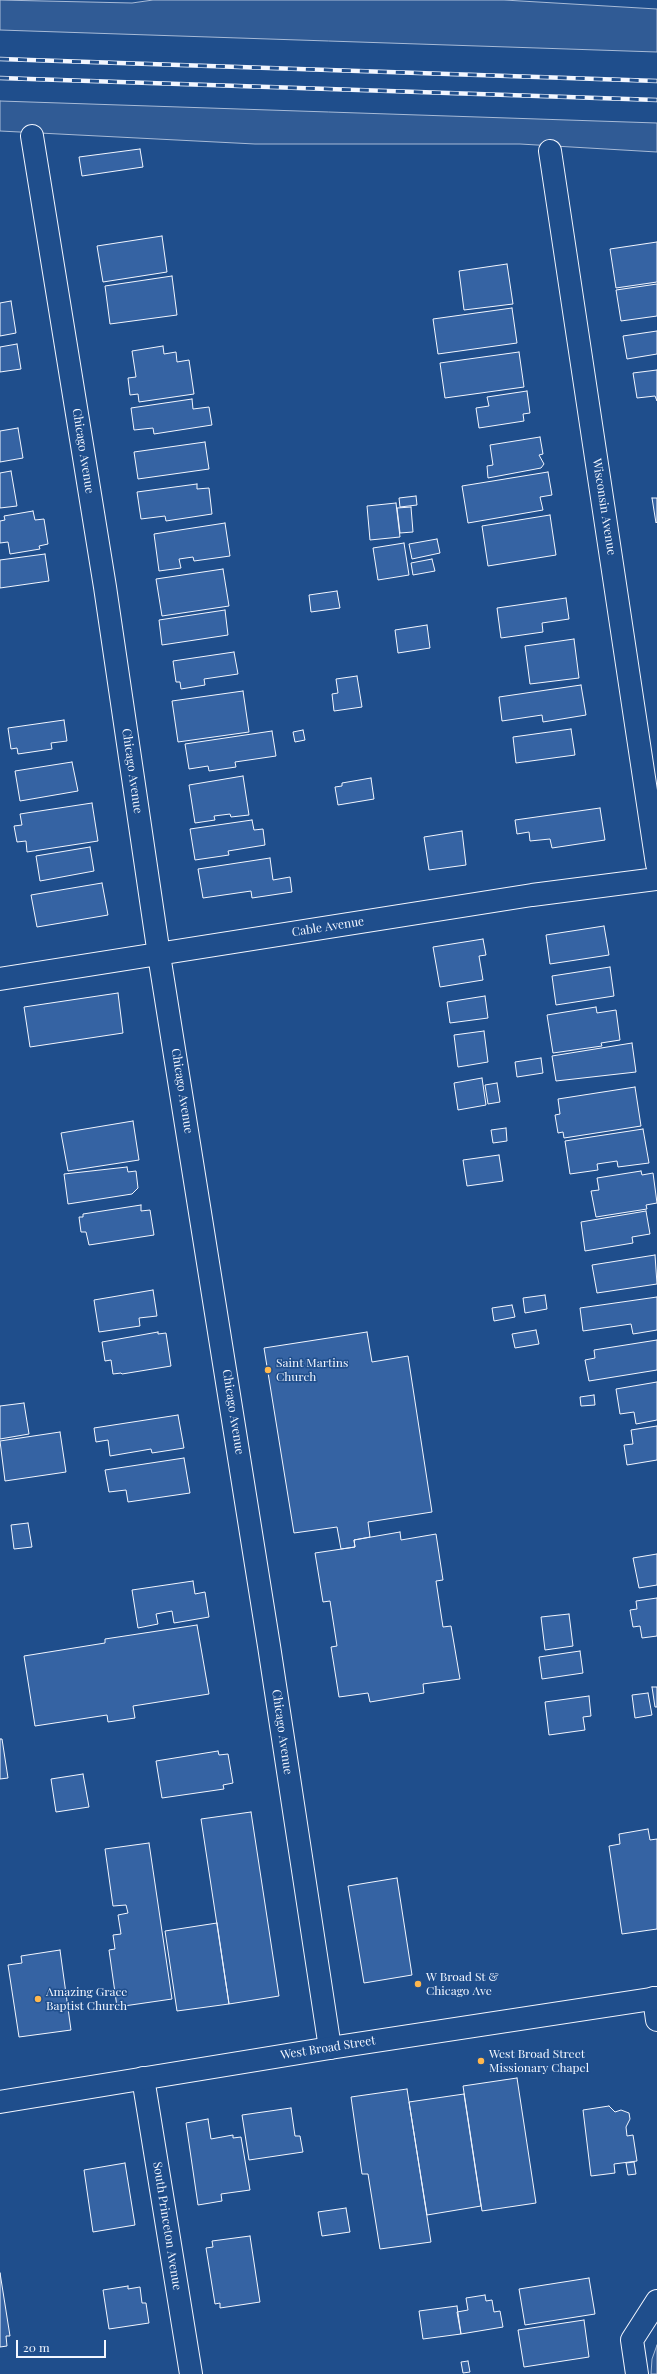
<!DOCTYPE html>
<html>
<head>
<meta charset="utf-8">
<style>
	body { margin:0 }
	#map { position:relative; width:657px; height:2374px; overflow:hidden; background:#1f4e8c; font-family:"Playfair Display",serif }
	canvas { display:block }
	.scale { position:absolute; left:16px; top:2340px; width:90px; height:18px; box-sizing:border-box; border:2px solid #f2f6ff; border-top:0; padding-left:5px; font-size:12px; line-height:14px; white-space:nowrap; color:#f2f6ff; -webkit-text-stroke:3px #1f4e8c; paint-order:stroke }
</style>
</head>
<body>
<div id="map">
<canvas width="657" height="2374"></canvas>
<div class="scale">20 m</div>
</div>
<script>
const c = document.querySelector('canvas').getContext('2d');
c.lineJoin = 'round';
function fillPath(path, color) {
  c.fillStyle = color;
  c.fill(path, 'evenodd');
}
function poly(rows) {
  const path = new Path2D();
  for (const r of rows) {
    path.moveTo(r[0], r[1]);
    for (let i = 2; i < r.length; i += 2) path.lineTo(r[i], r[i + 1]);
  }
  return path;
}
function strokePath(path, color, width, dash) {
  c.strokeStyle = color;
  c.lineWidth = width;
  c.lineCap = dash ? 'butt' : 'round';
  c.setLineDash(dash || []);
  c.stroke(path);
}
function drawText(font, color, halo, rows, align = 'center') {
  c.font = font + ' "Playfair Display",serif';
  c.lineWidth = 3;
  c.setLineDash([]);
  c.textBaseline = 'middle';
  c.strokeStyle = halo;
  c.fillStyle = color;
  for (const [text, x, y, turn = 0] of rows) {
    c.save();
    c.translate(x, y);
    c.rotate((+turn || 0) * Math.PI / 180);
    c.textAlign = isNaN(turn) ? turn : align;
    if (halo) c.strokeText(text, 0, 0);
    c.fillText(text, 0, 0);
    c.restore();
  }
}
const built = poly([
	[0,0,132,3,153,0,504,0,657,9,657,52,0,30,0,0],
	[0,101,657,123,657,152,520,144,255,144,0,131,0,101],
	[657,2345,657,2374,651,2374,652,2359,657,2345]
]);
fillPath(built, '#305b95');
strokePath(built, '#a8bbd7', 1);
const building = poly([
	[140,149,143,167,82,176,79,157,140,149],
	[162,236,167,272,103,282,97,246,162,236],
	[657,242,657,282,616,288,610,249,657,242],
	[507,264,513,304,464,310,459,271,507,264],
	[172,276,177,315,110,324,105,286,172,276],
	[657,284,657,316,621,321,616,290,657,284],
	[11,301,16,333,0,336,0,303,11,301],
	[512,308,517,343,438,354,433,319,512,308],
	[657,331,657,354,627,359,623,336,657,331],
	[17,344,21,369,0,372,0,347,17,344],
	[163,346,164,354,176,352,177,362,189,360,194,394,139,402,138,394,130,395,128,378,136,377,132,351,163,346],
	[519,352,524,387,445,398,440,363,519,352],
	[657,370,657,401,655,396,637,398,633,373,657,370],
	[527,391,530,413,523,414,524,421,479,428,476,408,489,406,487,397,527,391],
	[192,399,193,409,209,407,212,425,154,434,153,428,134,430,131,408,192,399],
	[18,428,23,458,0,462,0,431,18,428],
	[540,437,543,454,539,455,544,464,541,468,488,478,487,466,493,465,490,445,540,437],
	[205,442,209,469,138,479,134,452,205,442],
	[11,471,17,506,0,508,0,473,11,471],
	[548,472,552,495,540,497,543,510,468,523,462,486,548,472],
	[197,484,197,489,209,488,212,514,166,521,165,516,141,519,137,492,197,484],
	[416,496,417,505,400,507,399,498,416,496],
	[652,498,657,498,657,522,656,523,652,498],
	[396,503,400,537,370,540,367,506,396,503],
	[411,507,413,532,400,533,397,508,411,507],
	[33,511,35,520,44,519,48,544,39,546,40,549,10,554,8,542,0,543,0,521,5,520,4,516,33,511],
	[550,515,556,555,488,566,482,526,550,515],
	[225,523,230,556,194,561,193,557,179,559,181,568,159,571,154,534,225,523],
	[437,539,440,553,412,559,409,544,437,539],
	[404,543,409,575,378,580,373,548,404,543],
	[45,554,49,581,0,588,0,560,45,554],
	[432,559,435,571,413,575,411,563,432,559],
	[223,569,229,606,162,616,156,579,223,569],
	[337,591,340,608,311,612,309,595,337,591],
	[566,598,569,619,542,623,543,632,501,638,497,608,566,598],
	[225,610,228,635,162,645,159,620,225,610],
	[427,625,430,648,398,653,395,630,427,625],
	[574,639,579,678,530,684,525,646,574,639],
	[234,652,238,674,204,679,205,685,181,689,180,682,176,682,173,661,234,652],
	[357,676,362,707,334,711,332,694,338,693,336,679,357,676],
	[581,685,586,715,543,722,542,715,502,721,499,697,581,685],
	[243,691,249,732,178,742,172,701,243,691],
	[64,720,67,741,51,743,52,749,18,754,17,748,11,749,8,728,64,720],
	[571,729,575,755,516,763,513,737,571,729],
	[303,730,305,740,295,742,293,732,303,730],
	[272,731,276,756,235,762,236,767,209,771,208,766,189,769,185,744,272,731],
	[72,762,78,791,20,801,15,771,72,762],
	[243,776,249,815,231,817,230,814,214,816,215,820,195,823,189,785,243,776],
	[371,778,374,799,338,805,335,787,342,786,342,783,371,778],
	[92,803,98,841,27,852,26,841,17,842,14,826,22,825,20,814,92,803],
	[600,808,605,840,552,848,550,839,530,841,529,832,517,834,515,820,600,808],
	[252,820,254,830,263,829,265,845,228,851,229,855,195,860,190,829,252,820],
	[462,831,466,865,429,870,424,837,462,831],
	[90,847,94,871,40,881,36,856,90,847],
	[270,858,273,880,290,877,292,892,252,898,251,891,203,898,198,869,270,858],
	[102,883,108,915,37,927,31,895,102,883],
	[604,926,609,955,550,964,546,935,604,926],
	[483,939,486,955,479,956,483,980,440,987,433,947,483,939],
	[610,967,614,996,556,1005,552,976,610,967],
	[118,993,123,1033,30,1047,24,1007,118,993],
	[485,996,488,1018,450,1023,447,1002,485,996],
	[596,1007,597,1013,616,1010,620,1040,601,1043,602,1046,553,1053,547,1015,596,1007],
	[484,1031,488,1062,458,1067,454,1035,484,1031],
	[632,1043,636,1072,556,1081,552,1056,632,1043],
	[541,1058,543,1073,517,1077,515,1062,541,1058],
	[482,1078,486,1105,458,1110,454,1083,482,1078],
	[497,1083,500,1102,488,1104,485,1085,497,1083],
	[635,1087,641,1126,564,1138,563,1132,558,1133,555,1115,560,1114,558,1099,635,1087],
	[133,1121,139,1160,68,1171,61,1133,133,1121],
	[506,1128,507,1141,493,1143,491,1130,506,1128],
	[643,1129,649,1163,618,1167,617,1161,597,1164,598,1170,570,1174,565,1141,643,1129],
	[499,1155,503,1181,467,1186,463,1160,499,1155],
	[127,1167,128,1172,136,1171,138,1188,132,1194,68,1204,64,1174,127,1167],
	[641,1171,642,1175,653,1173,657,1203,646,1205,647,1209,596,1217,591,1191,599,1190,597,1178,641,1171],
	[141,1205,141,1211,150,1210,154,1235,89,1245,86,1232,81,1232,79,1217,83,1217,83,1214,141,1205],
	[646,1211,650,1234,632,1237,633,1243,585,1251,581,1222,646,1211],
	[655,1255,657,1284,597,1293,592,1265,655,1255],
	[153,1290,157,1316,139,1318,140,1326,99,1332,94,1300,153,1290],
	[545,1295,547,1309,525,1313,523,1298,545,1295],
	[657,1297,657,1330,633,1334,631,1324,583,1331,580,1308,657,1297],
	[512,1305,515,1317,494,1321,492,1308,512,1305],
	[536,1330,539,1344,515,1348,512,1334,536,1330],
	[158,1332,158,1334,166,1333,171,1366,122,1374,121,1373,113,1374,111,1360,105,1361,102,1342,158,1332],
	[367,1332,372,1362,408,1356,432,1512,368,1522,370,1537,354,1540,355,1547,341,1549,337,1527,294,1533,264,1348,367,1332],
	[657,1340,657,1370,589,1381,585,1360,595,1358,594,1350,657,1340],
	[657,1382,657,1420,636,1424,634,1412,620,1414,616,1389,657,1382],
	[594,1395,595,1405,581,1406,580,1397,594,1395],
	[24,1403,29,1434,0,1439,0,1406,24,1403],
	[178,1415,184,1448,152,1453,151,1449,110,1456,108,1440,96,1442,94,1428,178,1415],
	[657,1426,657,1460,627,1465,624,1445,633,1444,631,1430,657,1426],
	[60,1432,66,1472,5,1481,0,1441,60,1432],
	[184,1458,190,1493,128,1502,126,1490,109,1492,105,1470,184,1458],
	[28,1523,32,1547,14,1549,11,1525,28,1523],
	[400,1532,401,1540,436,1534,443,1580,436,1581,443,1627,451,1626,460,1679,423,1684,424,1693,370,1702,368,1693,339,1697,331,1647,337,1646,330,1601,323,1602,315,1553,355,1547,354,1540,400,1532],
	[657,1554,657,1585,639,1588,633,1558,657,1554],
	[193,1581,195,1594,205,1592,209,1617,174,1623,172,1611,156,1614,158,1624,138,1628,132,1590,193,1581],
	[657,1598,657,1636,642,1638,640,1626,633,1627,630,1610,637,1609,636,1601,657,1598],
	[569,1614,573,1646,545,1650,541,1617,569,1614],
	[197,1625,209,1694,133,1706,135,1718,108,1722,107,1715,35,1726,24,1656,105,1643,105,1639,197,1625],
	[580,1651,583,1673,542,1679,539,1657,580,1651],
	[652,1687,657,1687,657,1707,655,1707,652,1687],
	[648,1693,652,1715,635,1718,632,1695,648,1693],
	[589,1696,591,1716,583,1717,585,1730,549,1735,545,1702,589,1696],
	[0,1739,2,1739,8,1778,0,1779,0,1739],
	[218,1751,219,1755,228,1754,233,1783,223,1785,224,1789,162,1798,156,1761,218,1751],
	[83,1774,89,1807,56,1812,51,1779,83,1774],
	[251,1812,279,1996,229,2004,201,1819,251,1812],
	[648,1829,650,1840,657,1839,657,1929,622,1934,609,1846,620,1844,619,1834,648,1829],
	[149,1843,172,1999,117,2007,109,1950,115,1949,113,1935,121,1934,118,1915,128,1913,126,1905,113,1906,105,1849,149,1843],
	[397,1878,412,1975,364,1983,348,1886,397,1878],
	[217,1923,229,2004,177,2011,165,1931,217,1923],
	[60,1950,71,2030,19,2037,8,1965,22,1963,21,1956,60,1950],
	[517,2078,536,2203,482,2211,463,2086,517,2078],
	[407,2089,431,2242,380,2249,368,2174,362,2174,351,2097,407,2089],
	[464,2094,481,2206,427,2215,409,2102,464,2094],
	[609,2106,615,2112,621,2110,629,2113,630,2119,626,2127,627,2136,633,2135,637,2161,614,2164,615,2173,591,2176,583,2110,609,2106],
	[291,2108,295,2136,300,2136,303,2152,249,2160,242,2115,291,2108],
	[208,2119,211,2139,233,2135,233,2138,241,2137,250,2190,221,2194,222,2201,198,2205,186,2123,208,2119],
	[634,2162,636,2174,628,2175,626,2163,634,2162],
	[125,2163,135,2225,93,2232,84,2170,125,2163],
	[346,2208,350,2232,322,2236,318,2212,346,2208],
	[250,2236,260,2302,220,2308,220,2303,215,2304,206,2248,213,2247,212,2241,250,2236],
	[0,2273,10,2336,6,2336,7,2346,0,2347,0,2273],
	[589,2278,595,2314,525,2325,519,2289,589,2278],
	[128,2286,128,2289,140,2287,142,2303,146,2303,149,2323,109,2329,103,2290,128,2286],
	[485,2295,486,2301,492,2300,494,2312,500,2311,503,2327,461,2334,457,2312,468,2310,466,2298,485,2295],
	[457,2306,461,2334,423,2339,419,2311,457,2306],
	[584,2320,589,2357,524,2367,518,2330,584,2320],
	[468,2361,470,2372,463,2373,461,2362,468,2361]
]);
fillPath(building, '#3563a3');
strokePath(building, '#f2f6ff', 1);
const minor = poly([
	[32,136,105,587,159,955,269,1646,330,2048],
	[550,151,657,864],
	[0,979,532,895,657,879],
	[654,1998,657,2020],
	[143,2078,191,2374],
	[637,2374,632,2340,657,2301]
]);
const major = poly([
	[0,2102,330,2048,657,1998]
]);
strokePath(minor, '#f2f6ff', 24);
strokePath(major, '#f2f6ff', 24);
strokePath(minor, '#1f4e8c', 22);
strokePath(major, '#1f4e8c', 22);
const rail = poly([
	[0,59,657,81],
	[0,78,657,100]
]);
strokePath(rail, '#f2f6ff', 4.5);
strokePath(rail, '#1f4e8c', 3, [9]);
for (const [x, y, r, color] of [
	[268,1370,4,"#ffb74d"],
	[418,1984,4,"#ffb74d"],
	[38,1999,4,"#ffb74d"],
	[481,2061,4,"#ffb74d"]
]) {
  const dot = new Path2D();
  dot.arc(x, y, r, 0, 2 * Math.PI);
  c.fillStyle = color;
  c.fill(dot);
  strokePath(dot, '#1f4e8c', 1.5);
}
drawText('12px', '#f2f6ff', '#1f4e8c', [
	["Chicago Avenue",83,451,81],
	["Wisconsin Avenue",604,507,81],
	["Chicago Avenue",132,771,82],
	["Cable Avenue",328,927,-9],
	["Chicago Avenue",182,1091,81],
	["Chicago Avenue",233,1412,81],
	["Chicago Avenue",282,1732,82],
	["West Broad Street",328,2048,-9],
	["South Princeton Avenue",167,2226,81]
]);
drawText('12px', '#f2f6ff', '#1f4e8c', [
	["Saint Martins",276,1363],
	["Church",276,1377],
	["W Broad St &",426,1977],
	["Chicago Ave",426,1991],
	["Amazing Grace",46,1992],
	["Baptist Church",46,2006],
	["West Broad Street",489,2054],
	["Missionary Chapel",489,2068]
], 'left');
</script>
</body>
</html>
